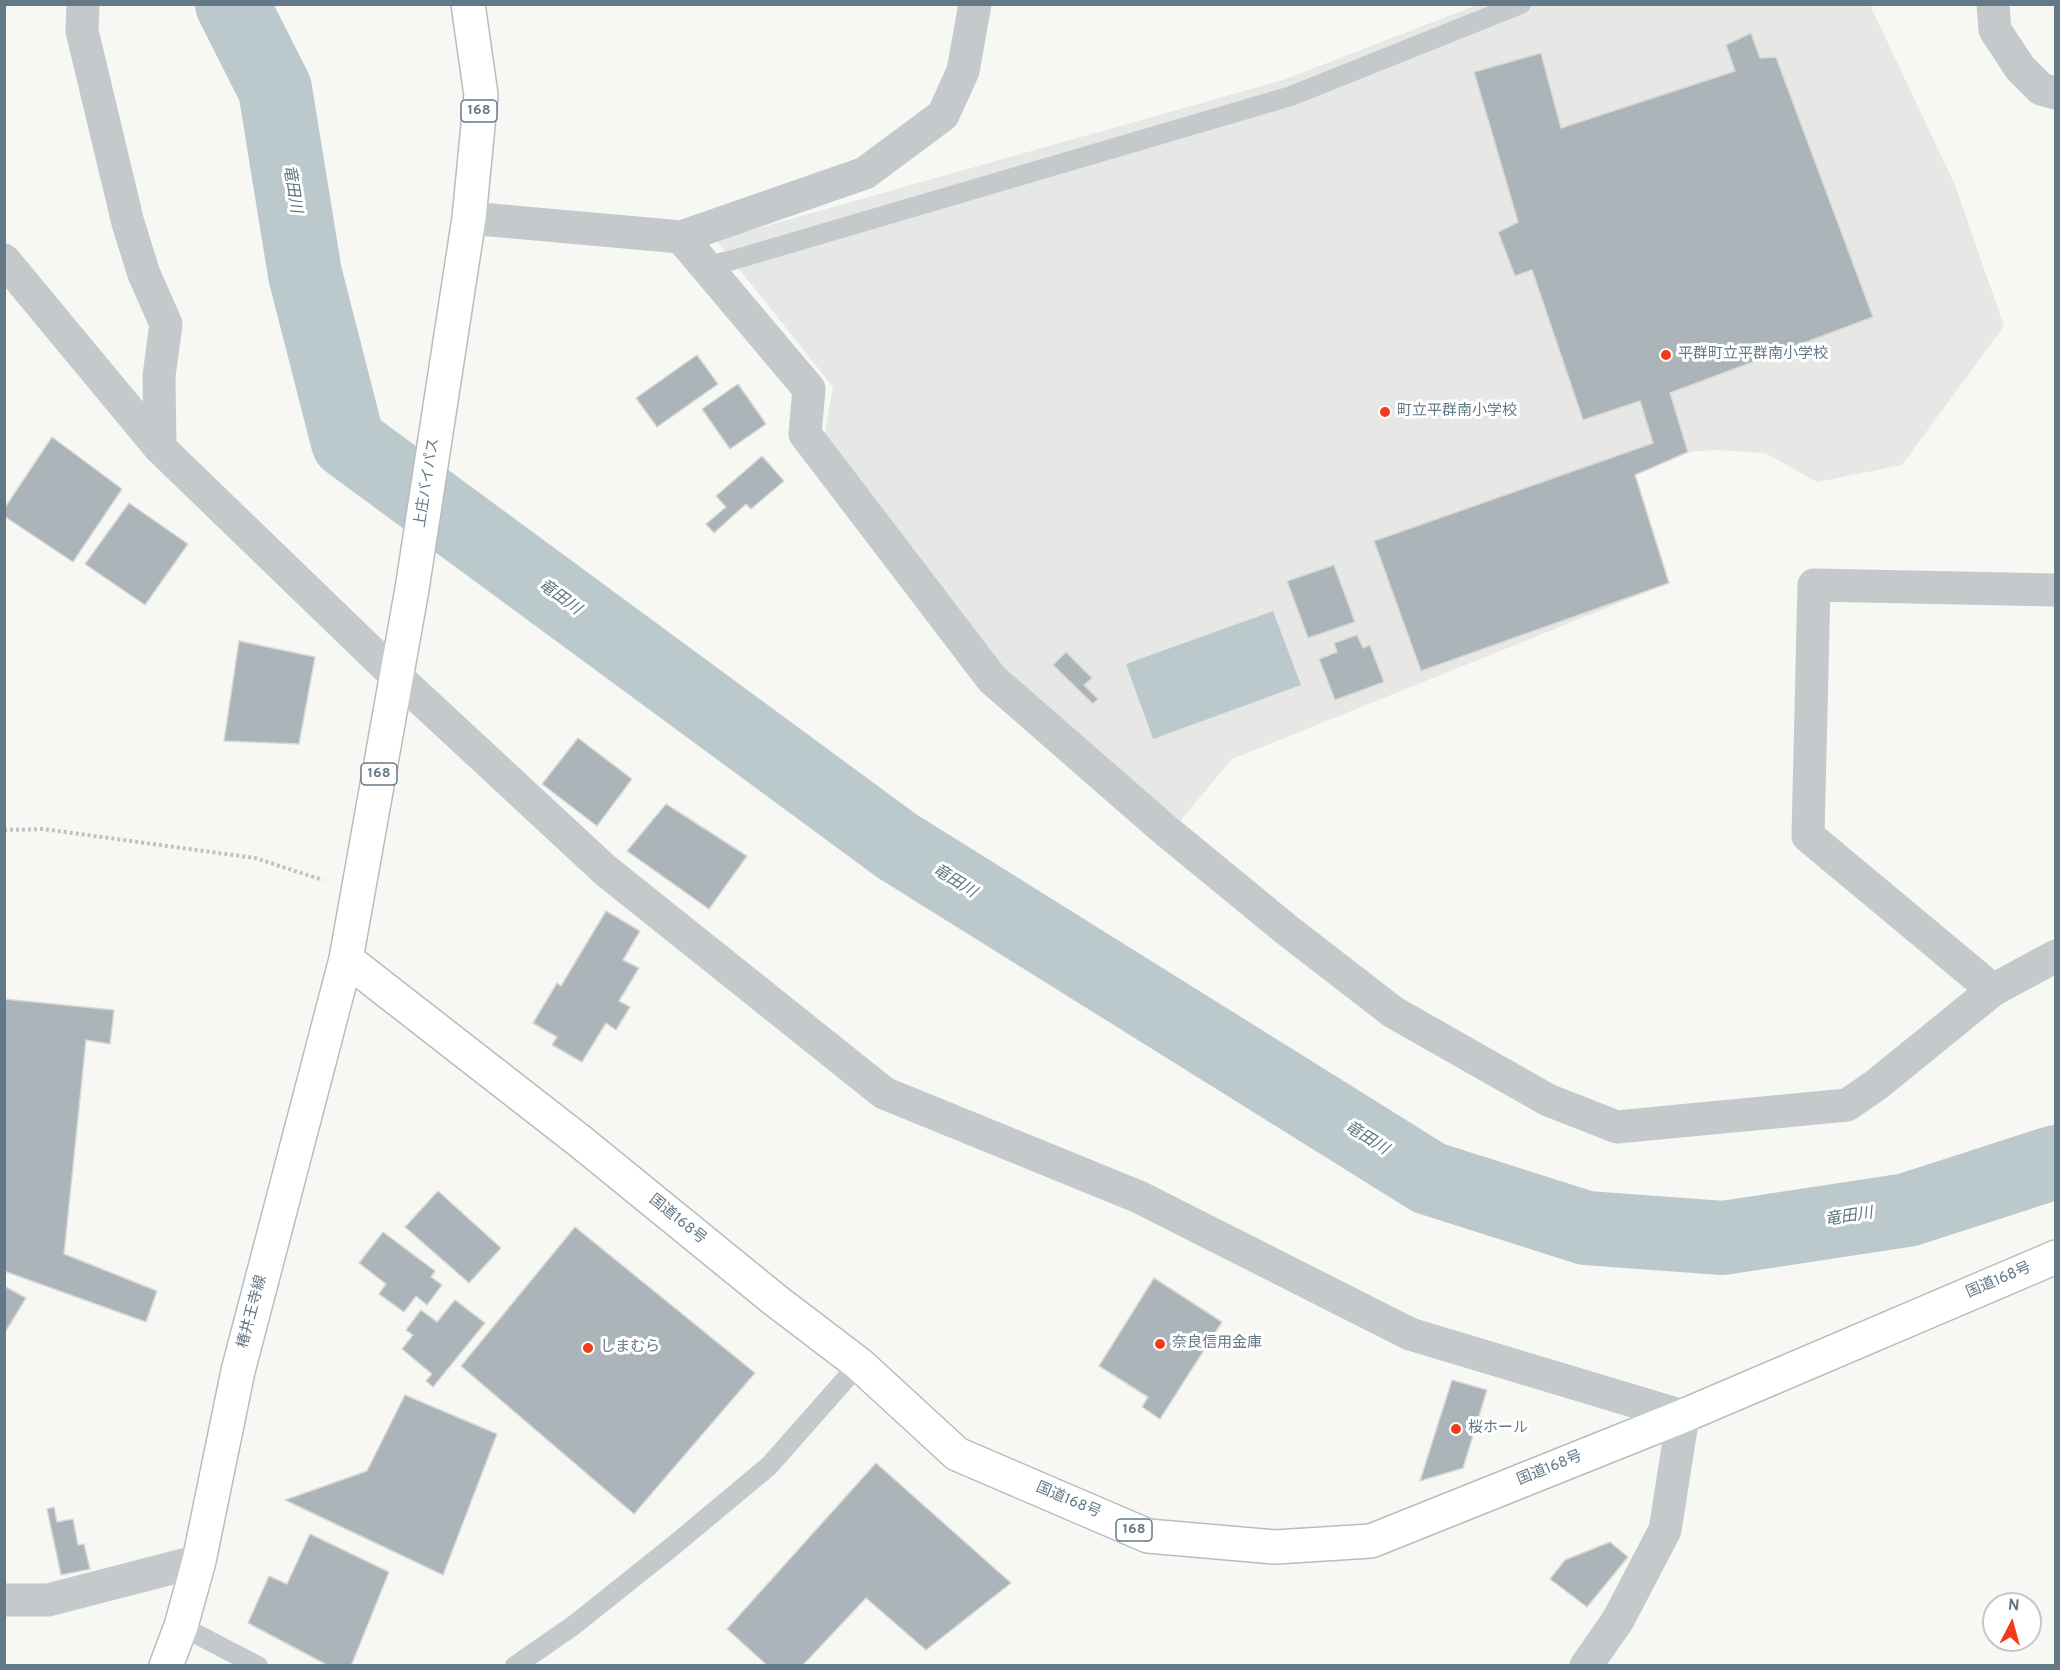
<!DOCTYPE html>
<html>
<head>
<meta charset="utf-8">
<style>
	body { margin:0 }
	#map { position:relative; width:2060px; height:1670px; overflow:hidden; background:#f7f7f3; font-family:Overpass,sans-serif }
	canvas { display:block }
	.frame { position:absolute; inset:0; border:6px solid #637987; pointer-events:none }
	.north { position:absolute; left:1982px; top:1592px; width:60px; height:60px; box-sizing:border-box; background:#fff; border:2px solid #c1c9cf; border-radius:50%; rotate:6deg; font-size:16px; font-weight:700; line-height:24px; text-align:center; color:#637987 }
	.north::after { content:''; display:block; margin:auto; width:21px; height:27px; background:#f23b18; clip-path:polygon(50% 0,100% 100%,50% 72%,0 100%) }
</style>
</head>
<body>
<div id="map">
<canvas width="2060" height="1670"></canvas>
<div class="frame"></div>
<div class="north">N</div>
</div>
<script>
const c = document.querySelector('canvas').getContext('2d');
c.lineJoin = 'round';
function fillPath(path, color) {
  c.fillStyle = color;
  c.fill(path, 'evenodd');
}
function poly(rows) {
  const path = new Path2D();
  for (const r of rows) {
    path.moveTo(r[0], r[1]);
    for (let i = 2; i < r.length; i += 2) path.lineTo(r[i], r[i + 1]);
  }
  return path;
}
function strokePath(path, color, width, dash) {
  c.strokeStyle = color;
  c.lineWidth = width;
  c.lineCap = dash ? 'butt' : 'round';
  c.setLineDash(dash || []);
  c.stroke(path);
}
function drawText(font, color, halo, rows, align = 'center') {
  c.font = font + ' Overpass,"Noto Sans JP",sans-serif';
  c.lineWidth = 6;
  c.setLineDash([]);
  c.textBaseline = 'middle';
  c.strokeStyle = halo;
  c.fillStyle = color;
  for (const [text, x, y, turn = 0] of rows) {
    c.save();
    c.translate(x, y);
    c.rotate((+turn || 0) * Math.PI / 180);
    c.textAlign = isNaN(turn) ? turn : align;
    if (halo) c.strokeText(text, 0, 0);
    c.fillText(text, 0, 0);
    c.restore();
  }
}
fillPath(poly([
	[1477,5,1870,5,1955,185,2004,326,1902,465,1817,482,1765,453,1715,450,1688,452,1636,475,1669,583,1232,759,1180,821,998,667,824,438,833,387,716,240,1283,80]
]), '#e7e8e6');
fillPath(poly([
	[1273,611,1301,685,1153,739,1126,664]
]), '#bbc9cd');
strokePath(poly([
	[232,4,275,89,305,274,348,442,897,846,1429,1178,1586,1228,1723,1238,1907,1210,2056,1162]
]), '#bbc9cd', 74);
const building = poly([
	[1751,33,1760,58,1776,57,1873,317,1670,393,1688,452,1635,475,1669,583,1421,671,1374,541,1653,443,1640,401,1583,420,1532,270,1515,276,1498,232,1518,222,1474,72,1541,53,1561,128,1735,71,1726,45,1751,33],
	[697,355,718,384,657,427,636,398,697,355],
	[738,384,766,424,730,449,702,409,738,384],
	[52,437,122,489,73,562,4,516,4,509,52,437],
	[762,456,784,481,751,509,746,504,714,533,706,524,726,507,716,496,762,456],
	[129,503,188,544,145,605,85,564,129,503],
	[1334,565,1355,622,1308,638,1287,581,1334,565],
	[1357,635,1363,648,1370,645,1384,682,1335,700,1319,659,1337,652,1334,643,1357,635],
	[239,641,315,657,299,744,224,741,239,641],
	[1066,652,1092,678,1084,685,1098,699,1093,704,1053,665,1066,652],
	[578,738,632,779,597,826,542,784,578,738],
	[666,804,747,856,709,909,627,851,666,804],
	[606,911,640,931,623,960,639,968,619,1001,630,1007,616,1030,606,1023,582,1062,552,1045,557,1037,533,1023,557,983,561,986,606,911],
	[4,999,114,1010,110,1044,86,1040,64,1254,157,1291,146,1322,4,1271,4,999],
	[438,1191,501,1248,469,1283,405,1227,438,1191],
	[575,1227,755,1373,634,1514,461,1366,575,1227],
	[383,1232,435,1271,431,1277,442,1285,427,1305,416,1296,404,1312,379,1294,386,1284,359,1263,383,1232],
	[1154,1278,1222,1322,1160,1419,1142,1407,1148,1397,1099,1366,1154,1278],
	[4,1286,26,1298,4,1334,4,1286],
	[455,1300,485,1323,433,1387,426,1381,432,1374,402,1349,413,1335,406,1330,421,1310,437,1322,455,1300],
	[1452,1380,1487,1390,1463,1468,1420,1481,1452,1380],
	[405,1395,497,1434,443,1575,285,1500,367,1471,405,1395],
	[876,1463,1011,1583,926,1650,866,1598,802,1666,768,1666,727,1629,876,1463],
	[54,1507,57,1522,73,1519,78,1545,84,1544,90,1569,61,1575,47,1509,54,1507],
	[310,1534,389,1572,351,1666,329,1666,248,1623,269,1576,287,1584,310,1534],
	[1610,1542,1628,1557,1587,1607,1550,1579,1565,1560,1610,1542]
]);
fillPath(building, '#aab4b9');
strokePath(building, '#d8d8d6', 1.5);
const secondary = poly([
	[166,1666,181,1626,199,1561,238,1371,346,959]
]);
const trunk = poly([
	[468,4,481,95,469,218,412,589,346,959,581,1142,775,1300,859,1364,957,1454,1148,1536,1275,1547,1371,1541,1683,1416,2056,1257]
]);
strokePath(secondary, '#b6bcc0', 36);
strokePath(trunk, '#b8bcbf', 36);
strokePath(poly([
	[4,830,43,829,255,858,323,880]
]), '#bfc2c4', 4, [3, 3]);
strokePath(poly([
	[706,266,733,260,1291,96,1521,4],
	[181,1626,258,1666],
	[515,1666,574,1625,673,1546,769,1466,859,1364]
]), '#c4c9cc', 20);
strokePath(poly([
	[83,4,82,31,128,223,144,274,166,324,159,376,160,448],
	[1993,4,1995,30,2020,68,2041,89,2056,93],
	[469,218,681,237,865,173,943,115,963,71,975,4],
	[681,237,809,389,805,434,992,679,1164,829,1287,930,1393,1012,1548,1100,1617,1127,1847,1105,1876,1085,1993,990,2056,956],
	[4,260,160,448,397,677,605,870,884,1093,1139,1197,1410,1334,1683,1416,1665,1530,1618,1620,1586,1666],
	[1993,990,1808,836,1814,585,2056,590],
	[4,1600,48,1600,199,1561]
]), '#c4c9cc', 33);
strokePath(secondary, '#fff', 33);
strokePath(trunk, '#fff', 33);
for (const [x, y, r, color] of [
	[1666,355,6,"#f23b18"],
	[1385,412,6,"#f23b18"],
	[1160,1344,6,"#f23b18"],
	[588,1348,6,"#f23b18"],
	[1456,1429,6,"#f23b18"]
]) {
  const dot = new Path2D();
  dot.arc(x, y, r, 0, 2 * Math.PI);
  c.fillStyle = color;
  c.fill(dot);
  strokePath(dot, '#fff', 2);
}
for (const [x, y, w] of [
	[479,111,36],
	[379,774,36],
	[1134,1530,36]
]) {
  const box = new Path2D();
  box.roundRect(x - w / 2, y - 11, w, 22, 4.5);
  c.fillStyle = '#fff';
  c.fill(box);
  strokePath(box, '#637987', 1.5);
}
drawText('bold 14px', '#637987', null, [
	["168",479,111],
	["168",379,774],
	["168",1134,1530]
]);
drawText('15px', '#637987', '#fff', [
	["平群町立平群南小学校",1678,355],
	["町立平群南小学校",1397,412],
	["奈良信用金庫",1172,1344],
	["しまむら",600,1348],
	["桜ホール",1468,1429]
], 'left');
drawText('15px', '#637987', '#fff', [
	["上庄バイパス",428,483,-81],
	["国道168号",677,1220,39],
	["国道168号",1999,1281,-23],
	["椿井王寺線",253,1312,-75],
	["国道168号",1550,1469,-22],
	["国道168号",1068,1501,23]
]);
drawText('italic 16px', '#5a767c', '#fff', [
	["竜田川",291,189,81],
	["竜田川",559,598,36],
	["竜田川",954,882,32],
	["竜田川",1366,1139,32],
	["竜田川",1849,1218,-9]
]);
</script>
</body>
</html>
